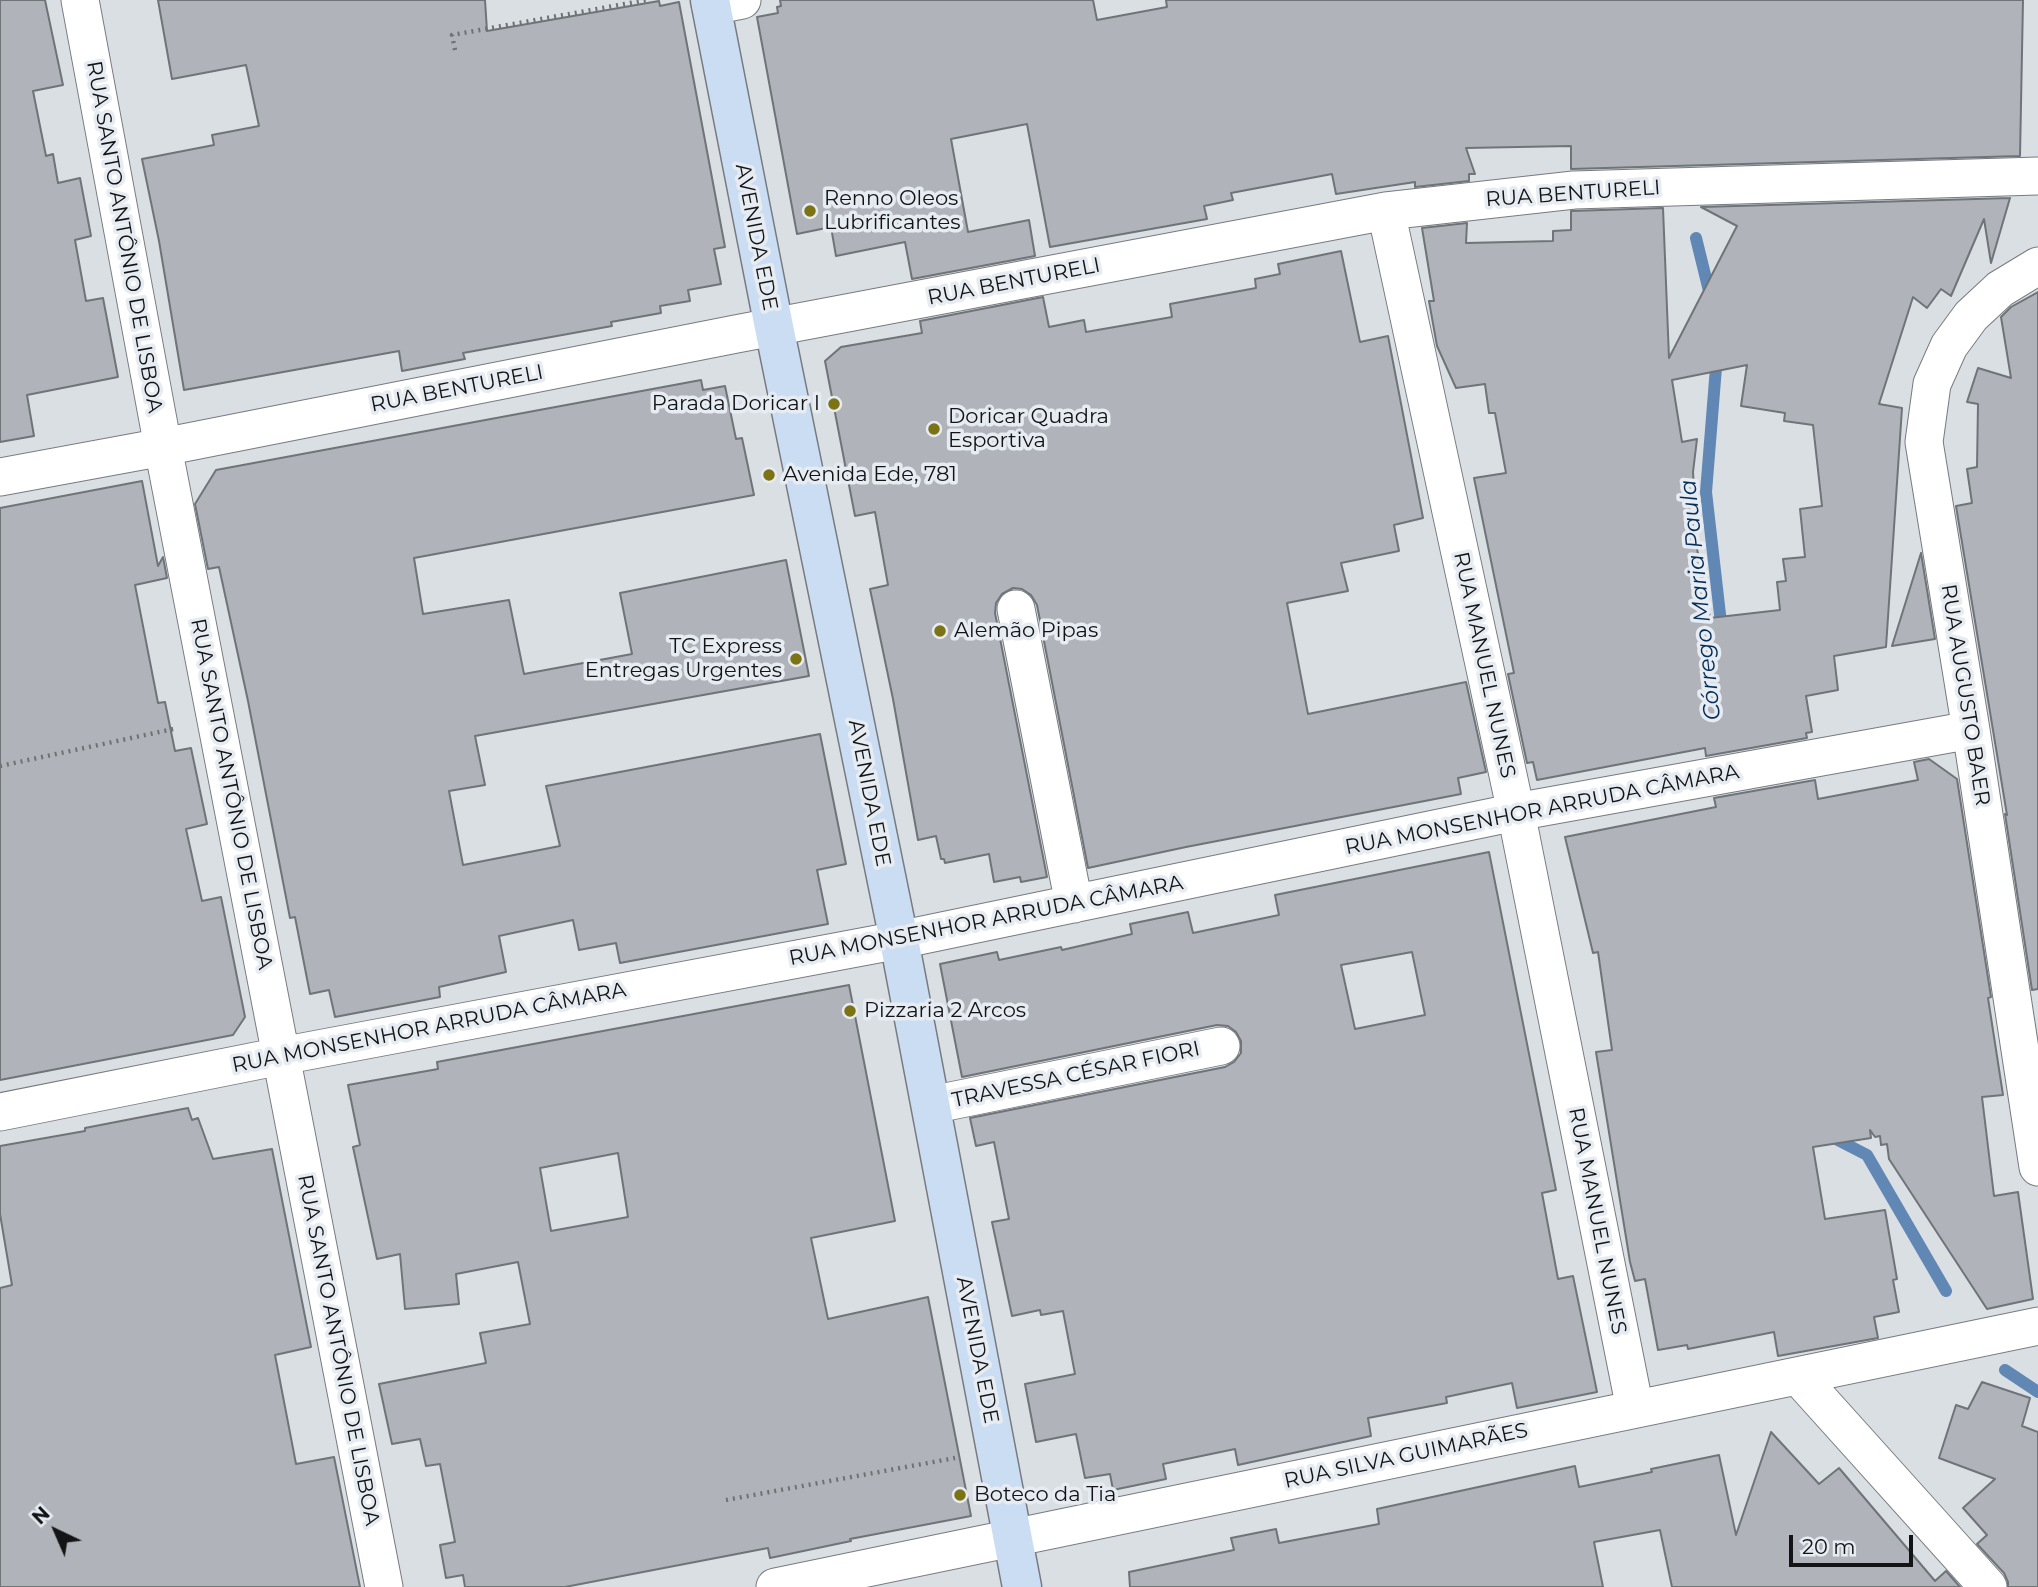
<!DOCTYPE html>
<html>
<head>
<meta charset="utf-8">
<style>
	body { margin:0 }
	#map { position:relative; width:2038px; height:1587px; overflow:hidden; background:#dadfe4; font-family:Montserrat,sans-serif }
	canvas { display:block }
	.north { position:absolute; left:21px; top:1496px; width:70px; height:70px; -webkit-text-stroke:5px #e7ecf2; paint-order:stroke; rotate:316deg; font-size:19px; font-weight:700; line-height:28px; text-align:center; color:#121416 }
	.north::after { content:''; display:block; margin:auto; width:24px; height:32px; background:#121416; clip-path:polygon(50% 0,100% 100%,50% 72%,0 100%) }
	.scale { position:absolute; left:1789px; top:1535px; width:124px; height:32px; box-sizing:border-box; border:4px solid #121416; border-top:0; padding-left:9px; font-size:21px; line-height:24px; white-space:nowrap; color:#121416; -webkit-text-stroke:5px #e7ecf2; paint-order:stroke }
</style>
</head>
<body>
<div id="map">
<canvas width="2038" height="1587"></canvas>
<div class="north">N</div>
<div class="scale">20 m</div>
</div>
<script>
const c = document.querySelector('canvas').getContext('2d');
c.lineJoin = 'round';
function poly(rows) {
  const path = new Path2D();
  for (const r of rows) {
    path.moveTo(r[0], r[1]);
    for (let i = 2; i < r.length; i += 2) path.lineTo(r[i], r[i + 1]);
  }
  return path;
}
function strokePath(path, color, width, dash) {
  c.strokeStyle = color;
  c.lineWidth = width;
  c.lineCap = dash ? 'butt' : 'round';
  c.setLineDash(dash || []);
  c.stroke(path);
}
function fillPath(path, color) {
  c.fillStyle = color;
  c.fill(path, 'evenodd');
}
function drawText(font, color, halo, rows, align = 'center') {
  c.font = font + ' Montserrat,sans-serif';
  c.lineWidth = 7;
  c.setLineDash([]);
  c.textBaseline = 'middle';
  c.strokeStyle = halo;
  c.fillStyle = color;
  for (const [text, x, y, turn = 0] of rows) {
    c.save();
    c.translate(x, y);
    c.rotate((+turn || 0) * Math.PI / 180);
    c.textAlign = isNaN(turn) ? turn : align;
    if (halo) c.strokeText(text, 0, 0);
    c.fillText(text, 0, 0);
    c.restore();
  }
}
strokePath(poly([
	[1696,238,1711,299],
	[1717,355,1706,492,1722,632],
	[1830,1136,1867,1155,1946,1291],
	[2005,1370,2038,1392]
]), '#6187b4', 12);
const building = poly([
	[0,0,45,0,63,85,33,91,46,156,53,154,58,183,80,178,91,236,75,240,86,301,103,298,118,377,27,395,34,436,0,442,0,0],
	[158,0,485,0,487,31,659,1,660,6,679,2,725,247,714,249,721,284,688,290,690,301,660,306,661,313,611,322,612,326,463,353,465,359,402,371,399,351,184,390,159,241,142,159,214,145,212,135,259,126,246,65,172,79,158,0],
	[780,0,1093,0,1097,20,1167,7,1166,0,2023,0,2020,156,1571,169,1571,146,1466,148,1475,174,1469,174,1469,181,1415,187,1415,182,1336,194,1332,174,1231,193,1233,200,1204,206,1207,219,1050,247,1027,124,951,139,968,232,1029,220,1035,256,912,279,905,242,836,256,831,227,797,234,757,17,778,13,777,7,781,6,780,0],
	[2010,198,1991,263,1984,219,1951,296,1941,289,1927,308,1913,297,1879,404,1902,408,1886,647,1834,656,1838,690,1806,696,1812,732,1806,733,1807,738,1706,756,1705,748,1537,780,1533,762,1527,763,1508,674,1514,673,1474,478,1506,473,1495,413,1489,413,1485,384,1456,388,1437,346,1429,301,1434,301,1422,228,1467,223,1466,243,1553,241,1553,231,1571,230,1571,211,1663,208,1669,358,1737,226,1701,207,2010,198],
	[1747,365,1741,406,1785,413,1784,421,1813,425,1822,506,1800,509,1805,557,1783,559,1786,581,1777,582,1780,610,1710,618,1689,506,1695,505,1693,472,1697,439,1682,442,1672,380,1747,365],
	[1341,251,1360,342,1388,336,1423,518,1394,525,1399,551,1341,563,1348,591,1287,603,1308,714,1466,682,1486,772,1458,778,1461,794,1186,847,1088,868,1037,605,1031,595,1022,589,1013,588,1002,594,996,603,995,613,1047,877,1021,882,1020,877,994,882,989,854,945,863,944,859,941,859,936,836,918,840,893,699,870,589,888,585,875,512,855,516,825,361,841,347,922,333,920,321,1043,297,1049,327,1084,320,1086,332,1172,317,1170,304,1256,288,1255,279,1280,274,1278,264,1341,251],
	[2038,292,2038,989,2032,990,2005,814,2007,815,1956,506,1972,503,1967,469,1977,467,1978,404,1967,402,1978,368,2011,378,2001,317,2011,307,2038,292],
	[701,380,703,390,725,386,736,439,742,438,754,495,414,558,423,614,509,600,524,674,632,654,620,593,786,560,809,676,475,736,485,785,449,791,463,865,560,846,546,786,820,734,846,864,817,870,828,924,620,963,616,943,579,950,573,920,499,936,506,972,439,987,440,997,335,1017,329,990,310,994,295,917,290,918,248,701,219,567,208,569,195,504,216,470,701,380],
	[142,481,158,566,163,557,167,578,135,585,158,703,165,702,175,751,191,748,207,824,186,829,202,901,221,897,245,1017,233,1035,0,1080,0,508,142,481],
	[1921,553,1935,639,1892,646,1921,553],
	[1929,759,1957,779,1991,997,1988,998,2003,1095,1982,1097,1994,1196,2018,1192,2033,1299,1987,1309,1889,1159,1887,1144,1881,1145,1880,1136,1875,1137,1870,1130,1871,1138,1813,1147,1825,1219,1885,1210,1897,1279,1893,1280,1899,1312,1874,1317,1878,1338,1778,1356,1774,1332,1688,1349,1687,1345,1658,1350,1645,1279,1635,1281,1630,1262,1596,1052,1612,1050,1598,952,1593,953,1565,837,1716,807,1714,798,1815,780,1818,799,1918,780,1914,762,1929,759],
	[1489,852,1556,1190,1542,1193,1558,1279,1573,1276,1597,1392,1517,1408,1512,1383,1446,1397,1447,1403,1368,1418,1371,1436,1238,1465,1235,1449,1163,1464,1166,1479,1113,1490,1110,1474,1085,1478,1076,1434,1036,1442,1025,1384,1075,1374,1063,1311,1041,1315,1040,1310,1012,1316,992,1222,1009,1219,994,1142,976,1146,970,1118,1225,1067,1234,1062,1241,1053,1241,1041,1236,1032,1228,1026,1217,1025,962,1077,940,964,997,952,999,960,1061,947,1062,950,1132,934,1130,924,1188,912,1193,933,1279,915,1275,895,1489,852],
	[1412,952,1425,1015,1355,1029,1341,965,1412,952],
	[849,985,895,1221,811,1238,828,1319,928,1297,971,1516,850,1539,851,1541,770,1558,768,1548,565,1587,465,1587,463,1575,446,1578,440,1545,455,1542,440,1464,426,1466,420,1439,392,1444,379,1384,486,1363,480,1333,530,1324,518,1262,456,1274,459,1304,405,1309,400,1254,377,1259,353,1147,360,1145,348,1085,438,1069,437,1062,849,985],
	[618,1153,628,1217,551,1231,540,1168,618,1153],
	[188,1108,192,1120,198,1118,213,1159,272,1149,311,1347,275,1355,296,1464,334,1457,360,1587,0,1587,0,1288,12,1285,0,1214,0,1146,85,1131,85,1128,188,1108],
	[1982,1382,2030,1398,2022,1426,2038,1432,2038,1587,2008,1587,2008,1582,2004,1573,1977,1544,1987,1535,1963,1508,1995,1479,1939,1458,1956,1405,1968,1409,1982,1382],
	[1771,1432,1819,1484,1839,1468,1935,1581,1946,1571,1960,1587,1672,1587,1660,1530,1594,1542,1603,1587,1130,1587,1129,1572,1234,1550,1231,1538,1276,1529,1279,1543,1379,1524,1377,1509,1575,1466,1579,1487,1652,1472,1651,1469,1719,1455,1736,1535,1771,1432]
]);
fillPath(building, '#b0b4ba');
strokePath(building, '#6f7479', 2);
const minor = poly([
	[80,0,163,447,384,1587],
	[711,6,742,0],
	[1386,211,1516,812,1635,1409],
	[2038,266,2000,289,1971,316,1949,346,1932,384,1924,442,1971,730,2038,1167],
	[0,477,163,447,736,334,1386,211,1574,190,2038,176],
	[1016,609,1074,904],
	[931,1105,1221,1046],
	[0,1112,281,1056,899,940,1516,812,1971,730],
	[1799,1377,1988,1587],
	[775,1587,2038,1326]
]);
const secondary = poly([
	[710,0,774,327,899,940,1022,1587]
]);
strokePath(minor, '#777b81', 39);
strokePath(secondary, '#777b81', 41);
strokePath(poly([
	[455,50,452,35,647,0],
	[0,766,178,728],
	[726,1500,955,1458]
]), '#6f7275', 4.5, [2, 5]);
strokePath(minor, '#fff', 37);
strokePath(secondary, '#caddf3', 38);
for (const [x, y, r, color] of [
	[810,211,7,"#7c7315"],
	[834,404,7,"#7c7315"],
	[934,429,7,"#7c7315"],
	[769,475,7,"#7c7315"],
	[940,631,7,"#7c7315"],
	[796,659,7,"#7c7315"],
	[850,1011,7,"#7c7315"],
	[960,1495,7,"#7c7315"]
]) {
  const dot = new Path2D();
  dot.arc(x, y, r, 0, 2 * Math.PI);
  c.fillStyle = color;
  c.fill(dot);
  strokePath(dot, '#e7ecf2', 2.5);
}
drawText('21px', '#121416', '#e7ecf2', [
	["RUA BENTURELI",1573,194,-4],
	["RUA SANTO ANTÔNIO DE LISBOA",124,237,80],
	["AVENIDA EDE",756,237,79],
	["RUA BENTURELI",1014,282,-11],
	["RUA BENTURELI",457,389,-11],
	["RUA MANUEL NUNES",1484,665,78],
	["RUA AUGUSTO BAER",1965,695,81],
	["AVENIDA EDE",869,793,79],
	["RUA SANTO ANTÔNIO DE LISBOA",231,794,79],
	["RUA MONSENHOR ARRUDA CÂMARA",1542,810,-11],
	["RUA MONSENHOR ARRUDA CÂMARA",986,921,-11],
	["RUA MONSENHOR ARRUDA CÂMARA",429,1028,-11],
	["TRAVESSA CÉSAR FIORI",1076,1075,-12],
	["RUA MANUEL NUNES",1597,1221,79],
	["RUA SANTO ANTÔNIO DE LISBOA",338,1350,79],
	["AVENIDA EDE",977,1350,79],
	["RUA SILVA GUIMARÃES",1406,1456,-12]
]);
drawText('21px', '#121416', '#e7ecf2', [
	["Renno Oleos",824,199],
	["Lubrificantes",824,223],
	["Parada Doricar I",820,404,"right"],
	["Doricar Quadra",948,417],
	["Esportiva",948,441],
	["Avenida Ede, 781",783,475],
	["Alemão Pipas",954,631],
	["TC Express",782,647,"right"],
	["Entregas Urgentes",782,671,"right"],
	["Pizzaria 2 Arcos",864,1011],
	["Boteco da Tia",974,1495]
], 'left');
drawText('italic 23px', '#042d58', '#e7ecf2', [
	["Córrego Maria Paula",1701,600,-96]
]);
</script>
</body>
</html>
